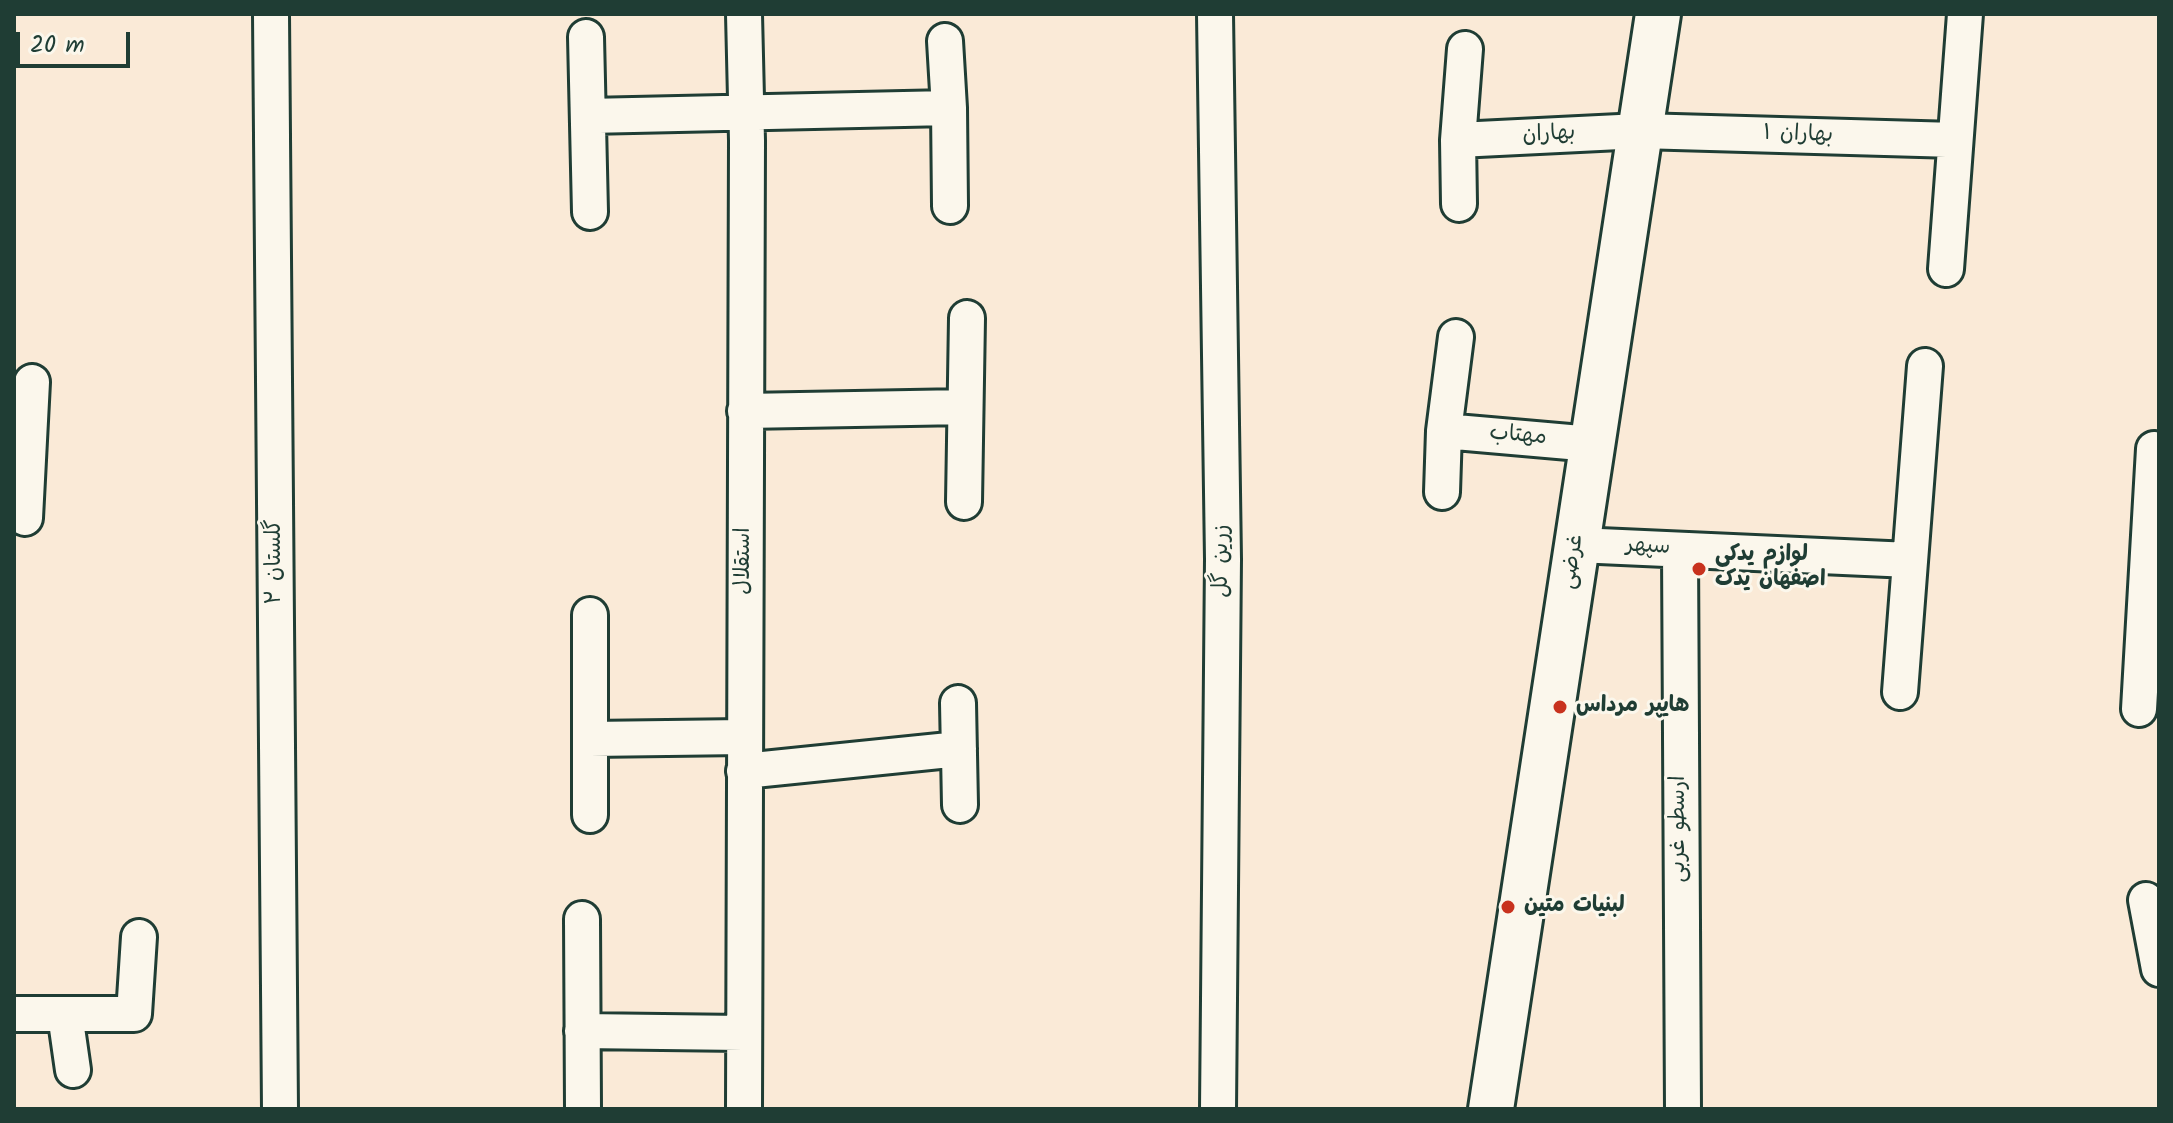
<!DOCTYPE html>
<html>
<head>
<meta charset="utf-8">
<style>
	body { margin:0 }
	#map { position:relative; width:2173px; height:1123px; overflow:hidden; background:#faead7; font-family:Kalam,sans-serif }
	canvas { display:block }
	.frame { position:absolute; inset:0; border:16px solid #1f3d34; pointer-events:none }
	.scale { position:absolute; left:16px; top:32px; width:114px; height:36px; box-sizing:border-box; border:4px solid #1f3d34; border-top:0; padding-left:10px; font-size:24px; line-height:28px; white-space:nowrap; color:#1f3d34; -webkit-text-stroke:6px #fbf7ec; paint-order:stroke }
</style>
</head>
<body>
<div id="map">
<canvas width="2173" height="1123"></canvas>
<div class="frame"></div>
<div class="scale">20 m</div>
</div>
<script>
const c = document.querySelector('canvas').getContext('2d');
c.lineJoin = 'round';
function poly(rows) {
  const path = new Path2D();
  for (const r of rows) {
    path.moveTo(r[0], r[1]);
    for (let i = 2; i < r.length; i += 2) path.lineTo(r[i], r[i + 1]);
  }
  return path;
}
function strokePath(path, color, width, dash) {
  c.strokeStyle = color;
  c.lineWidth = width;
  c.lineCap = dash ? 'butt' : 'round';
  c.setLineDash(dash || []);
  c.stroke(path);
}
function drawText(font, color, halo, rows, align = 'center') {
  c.font = font + ' Kalam,"Playpen Sans Arabic",sans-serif';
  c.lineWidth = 6;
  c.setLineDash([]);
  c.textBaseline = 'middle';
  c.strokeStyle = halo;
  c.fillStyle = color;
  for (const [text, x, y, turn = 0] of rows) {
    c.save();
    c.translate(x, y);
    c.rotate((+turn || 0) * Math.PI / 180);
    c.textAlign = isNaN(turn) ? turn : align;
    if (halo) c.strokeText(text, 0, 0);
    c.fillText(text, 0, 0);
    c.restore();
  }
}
const minor = poly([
	[271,14,280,1109],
	[744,14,747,141,744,1109],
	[1215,14,1223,559,1218,1109],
	[586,37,590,212],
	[945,41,949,108],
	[588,116,949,108,950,206],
	[1458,140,1640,131,1955,140],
	[1459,204,1458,140,1465,49],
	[1946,269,1965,14],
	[745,411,965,407],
	[1444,431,1592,444],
	[1442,492,1444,431,1456,337],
	[964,502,967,318],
	[25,518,32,382],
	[1577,545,1910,560],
	[1680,550,1683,1109],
	[590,615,590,815],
	[1900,692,1925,366],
	[958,703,960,805],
	[2139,709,2154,449],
	[590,739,744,737],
	[744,771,959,749],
	[2146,900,2159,969],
	[582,919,583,1109],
	[14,1014,134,1014,139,937],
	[65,1014,73,1070],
	[582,1031,743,1033]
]);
const secondary = poly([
	[1491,1109,1658,14]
]);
strokePath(minor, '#1f3d34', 40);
strokePath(secondary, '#1f3d34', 50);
strokePath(minor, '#fbf7ec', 34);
strokePath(secondary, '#fbf7ec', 44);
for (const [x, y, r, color] of [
	[1699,569,8,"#c8321e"],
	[1560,707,8,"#c8321e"],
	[1508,907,8,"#c8321e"]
]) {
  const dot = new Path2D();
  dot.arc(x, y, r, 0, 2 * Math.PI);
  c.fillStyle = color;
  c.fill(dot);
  strokePath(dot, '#fbf7ec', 3);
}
drawText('22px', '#1f3d34', '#fbf7ec', [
	["بهاران",1549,136,-3],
	["بهاران ۱",1798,136,2],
	["مهتاب",1518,437,5],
	["سپهر",1648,548,3],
	["استقلال",745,561,-90],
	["زرین گل",1223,561,-90],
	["گلستان ۲",276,562,-90],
	["غرضی",1574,562,-81],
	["ارسطو غربی",1680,829,-90]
]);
drawText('bold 22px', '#1f3d34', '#fbf7ec', [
	["لوازم یدکی",1715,556],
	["اصفهان یدک",1715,581],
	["هایپر مرداس",1576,707],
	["لبنیات متین",1524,907]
], 'left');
</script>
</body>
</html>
